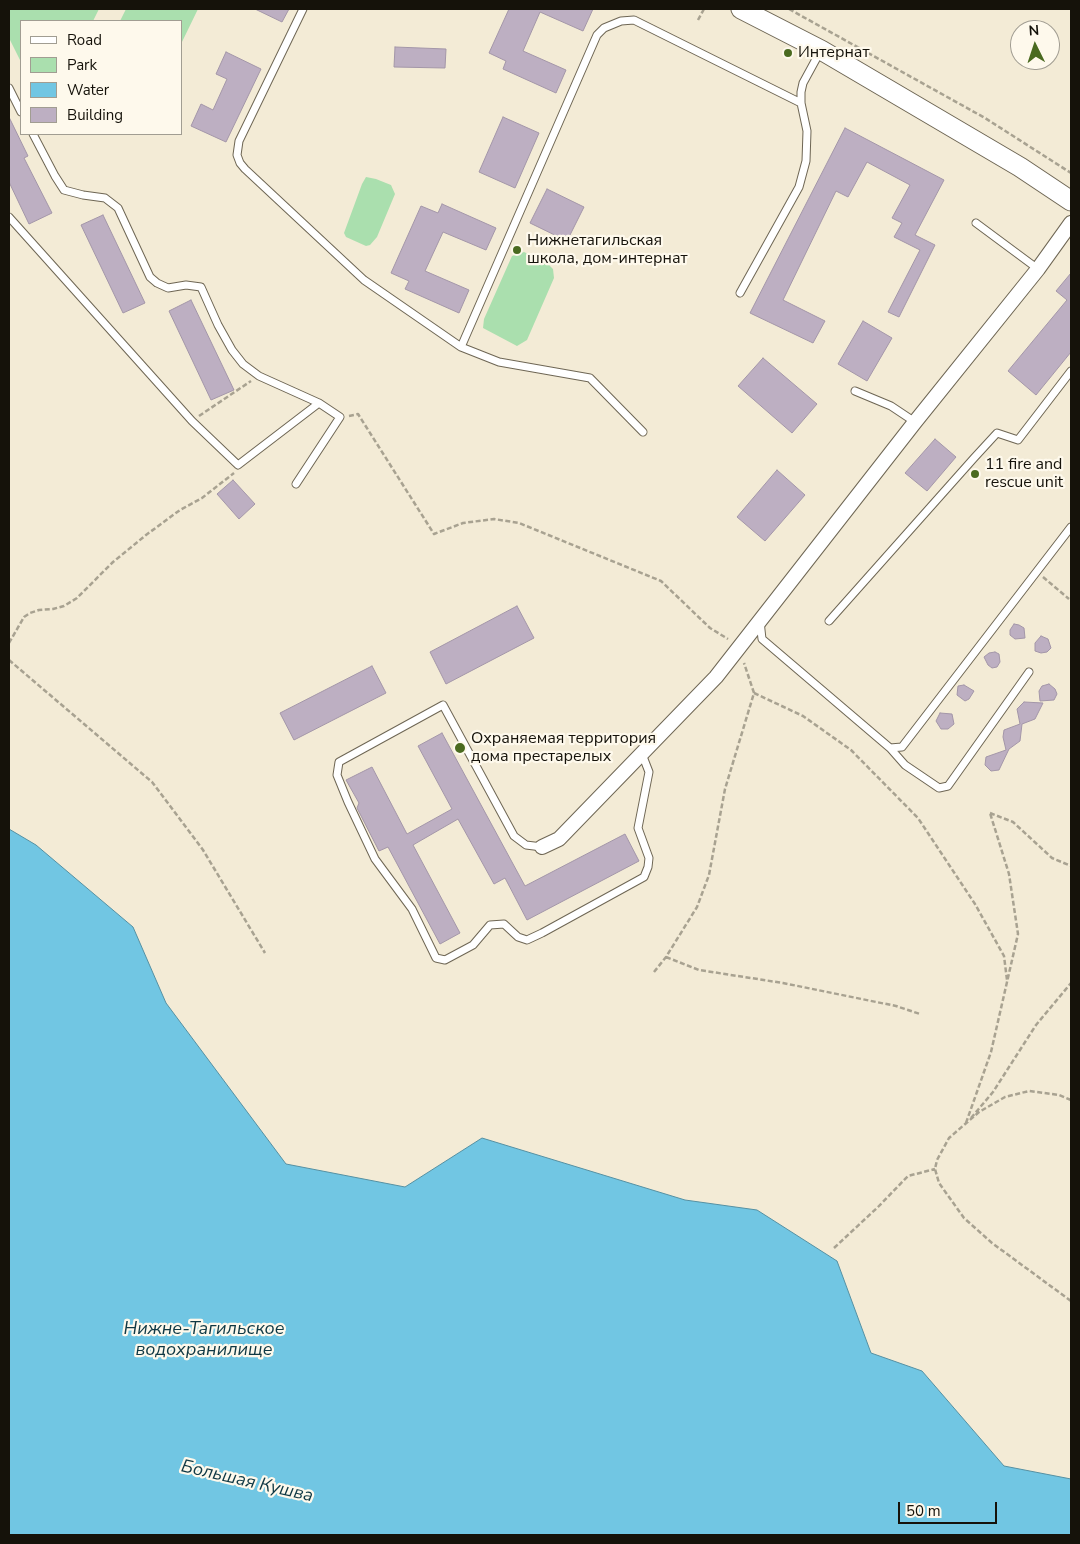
<!DOCTYPE html>
<html>
<head>
<meta charset="utf-8">
<style>
	body { margin:0 }
	#map { position:relative; width:1080px; height:1544px; overflow:hidden; background:#f3ebd6; font-family:"Nunito Sans",sans-serif }
	canvas { display:block }
	.frame { position:absolute; inset:0; border:10px solid #15120a; pointer-events:none }
	.legend { position:absolute; left:20px; top:20px; width:162px; height:115px; box-sizing:border-box; background:#fef9ec; border:1px solid #a19d92; margin:0; padding:6px 9px; list-style:none; font-size:15px; color:#15120a }
	.legend li { display:flex; align-items:center; gap:10px; height:25px }
	.legend b { width:25px; border:1px solid #a19d92 }
	.north { position:absolute; left:1010px; top:20px; width:50px; height:50px; box-sizing:border-box; background:#fef9ec; border:1px solid #a19d92; border-radius:50%; rotate:356deg; font-size:14px; font-weight:700; line-height:20px; text-align:center; color:#15120a }
	.north::after { content:''; display:block; margin:auto; width:18px; height:22px; background:#4a6a20; clip-path:polygon(50% 0,100% 100%,50% 72%,0 100%) }
	.scale { position:absolute; left:898px; top:1502px; width:99px; height:22px; box-sizing:border-box; border:2px solid #15120a; border-top:0; padding-left:6px; font-size:15px; line-height:18px; white-space:nowrap; color:#15120a; -webkit-text-stroke:4px #fef9ec; paint-order:stroke }
</style>
</head>
<body>
<div id="map">
<canvas width="1080" height="1544"></canvas>
<div class="frame"></div>
<ul class="legend">
<li><b style="height:6px;background:#fff"></b>Road</li>
<li><b style="height:14px;background:#aadfae"></b>Park</li>
<li><b style="height:14px;background:#71c6e3"></b>Water</li>
<li><b style="height:14px;background:#bdafc2"></b>Building</li>
</ul>
<div class="north">N</div>
<div class="scale">50 m</div>
</div>
<script>
const c = document.querySelector('canvas').getContext('2d');
c.lineJoin = 'round';
function fillPath(path, color) {
  c.fillStyle = color;
  c.fill(path, 'evenodd');
}
function poly(rows) {
  const path = new Path2D();
  for (const r of rows) {
    path.moveTo(r[0], r[1]);
    for (let i = 2; i < r.length; i += 2) path.lineTo(r[i], r[i + 1]);
  }
  return path;
}
function strokePath(path, color, width, dash) {
  c.strokeStyle = color;
  c.lineWidth = width;
  c.lineCap = dash ? 'butt' : 'round';
  c.setLineDash(dash || []);
  c.stroke(path);
}
function drawText(font, color, halo, rows, align = 'center') {
  c.font = font + ' "Nunito Sans",sans-serif';
  c.lineWidth = 4.5;
  c.setLineDash([]);
  c.textBaseline = 'middle';
  c.strokeStyle = halo;
  c.fillStyle = color;
  for (const [text, x, y, turn = 0] of rows) {
    c.save();
    c.translate(x, y);
    c.rotate((+turn || 0) * Math.PI / 180);
    c.textAlign = isNaN(turn) ? turn : align;
    if (halo) c.strokeText(text, 0, 0);
    c.fillText(text, 0, 0);
    c.restore();
  }
}
fillPath(poly([
	[9,9,99,9,93,21,21,21,21,62,9,38],
	[126,9,198,9,181,44,181,21,120,21],
	[366,177,376,179,391,185,395,194,377,237,370,245,366,246,346,237,344,233,362,184],
	[524,252,547,263,553,269,554,278,527,340,517,346,483,328,484,319,512,256]
]), '#aadfae');
const water = poly([
	[9,829,36,845,133,927,166,1003,286,1164,405,1187,482,1138,685,1200,757,1210,837,1261,871,1353,922,1371,1004,1466,1071,1479,1071,1535,9,1535,9,829]
]);
fillPath(water, '#71c6e3');
strokePath(water, '#5590a2', 1);
const building = poly([
	[255,9,289,9,282,22,255,9],
	[509,9,593,9,583,31,540,12,523,51,566,70,556,93,503,69,506,61,489,53,509,9],
	[395,47,446,49,445,68,394,67,395,47],
	[226,52,261,69,226,142,191,126,201,104,213,110,227,79,216,74,226,52],
	[9,117,28,156,24,158,52,213,29,224,9,182,9,117],
	[503,117,539,133,515,188,479,172,503,117],
	[845,128,944,180,915,235,935,245,899,317,888,312,920,250,894,237,902,223,892,218,910,185,867,162,848,197,836,191,783,300,825,321,813,343,750,313,845,128],
	[547,189,584,207,567,241,530,223,547,189],
	[442,204,496,228,486,250,443,232,425,271,469,290,459,313,405,289,409,281,391,273,421,206,438,213,442,204],
	[103,215,145,303,123,313,81,225,103,215],
	[1071,273,1071,352,1036,395,1008,371,1067,300,1056,291,1071,273],
	[191,300,234,390,211,400,169,311,191,300],
	[863,321,892,338,867,381,838,364,863,321],
	[763,358,817,404,792,433,738,386,763,358],
	[935,439,956,457,927,491,905,473,935,439],
	[777,470,805,495,765,541,737,517,777,470],
	[233,480,255,504,239,519,217,494,233,480],
	[517,606,534,638,446,684,430,652,517,606],
	[1014,624,1019,625,1024,628,1025,638,1015,639,1010,635,1010,630,1014,624],
	[1041,636,1048,639,1051,648,1047,652,1041,653,1035,651,1035,643,1041,636],
	[995,652,999,654,1000,662,997,667,992,668,988,665,984,657,989,653,995,652],
	[372,666,386,693,294,740,280,713,372,666],
	[1049,684,1055,689,1057,694,1054,700,1040,701,1039,691,1042,686,1049,684],
	[964,685,974,691,969,699,965,701,957,695,958,686,964,685],
	[1024,702,1043,703,1035,719,1022,724,1020,741,1009,749,999,770,991,771,985,765,986,757,1006,750,1003,737,1004,730,1020,724,1017,709,1024,702],
	[940,713,952,714,954,724,948,729,941,729,936,721,940,713],
	[442,733,525,886,625,834,639,861,527,920,505,878,494,884,458,819,413,845,460,933,440,944,388,847,379,851,357,808,359,803,346,780,372,767,407,834,452,809,418,746,442,733]
]);
fillPath(building, '#bdafc2');
strokePath(building, '#a396a8', 1);
const lane = poly([
	[303,9,239,141,237,155,240,163,245,169,364,280,461,347,597,35,604,28,621,21,634,20,801,103],
	[9,88,21,112],
	[33,134,55,176,64,190,83,195,105,198,118,208,150,277,157,283,168,288,186,285,201,287,218,325,232,350,243,364,259,376,319,403,340,417,296,484],
	[9,217,192,421,238,465,319,403],
	[976,223,1038,269],
	[740,293,799,187,806,161,807,131,801,103,801,92,803,83,821,50],
	[461,347,499,362,590,378,643,432],
	[855,391,891,406,915,422],
	[760,621,762,639,890,748,902,747,1071,527],
	[829,621,974,458,997,433,1018,440,1071,371],
	[890,748,905,765,939,788,948,786,1029,672],
	[542,847,526,845,514,836,443,705,339,762,337,775,348,802,375,859,412,909,436,958,445,960,473,945,490,925,504,924,518,937,527,940,542,933,644,877,648,867,649,858,638,828,649,772,642,754]
]);
const street = poly([
	[542,847,559,839,716,677,915,422,1038,269,1071,223]
]);
const secondary = poly([
	[741,9,821,50,1020,167,1071,201]
]);
strokePath(lane, '#6e6654', 9);
strokePath(street, '#6e6654', 16);
strokePath(secondary, '#6e6654', 21);
strokePath(poly([
	[789,9,985,118,1071,173],
	[698,20,704,9],
	[199,416,251,381],
	[349,416,358,414,434,534,463,523,494,519,519,523,661,581,710,628,728,639],
	[1043,577,1069,599],
	[9,643,24,617,30,613,39,610,53,609,64,606,77,598,113,562,146,535,180,510,202,498,234,473],
	[9,660,152,782,203,850,265,953],
	[754,693,803,716,851,750,918,818,975,904,1004,956,1007,980],
	[990,813,1013,822,1052,858,1071,866],
	[666,957,699,970,783,983,896,1006,920,1014],
	[654,972,666,957,697,907,709,875,725,789,754,693,744,663],
	[1071,1100,1059,1095,1029,1091,1005,1097,979,1112,949,1138,937,1160,935,1169,939,1183,964,1218,992,1243,1071,1301],
	[971,1118,993,1092,1036,1025,1071,983],
	[966,1123,991,1052,1018,934,1009,874,990,813],
	[834,1248,878,1207,908,1176,935,1169]
]), '#a8a291', 2.5, [5, 2.5]);
strokePath(lane, '#fff', 7);
strokePath(street, '#fff', 14);
strokePath(secondary, '#fff', 19);
for (const [x, y, r, color] of [
	[788,53,5,"#4a6a20"],
	[517,250,5,"#4a6a20"],
	[975,474,5,"#4a6a20"],
	[460,748,6,"#4a6a20"]
]) {
  const dot = new Path2D();
  dot.arc(x, y, r, 0, 2 * Math.PI);
  c.fillStyle = color;
  c.fill(dot);
  strokePath(dot, '#fef9ec', 2);
}
drawText('16px', '#15120a', '#fef9ec', [
	["Интернат",798,53],
	["Нижнетагильская",527,241],
	["школа, дом-интернат",527,259],
	["11 fire and",985,465],
	["rescue unit",985,483],
	["Охраняемая территория",471,739],
	["дома престарелых",471,757]
], 'left');
drawText('italic 18px', '#0f3844', '#fef9ec', [
	["Нижне-Тагильское",204,1330],
	["водохранилище",204,1351],
	["Большая Кушва",247,1482,13]
]);
</script>
</body>
</html>
